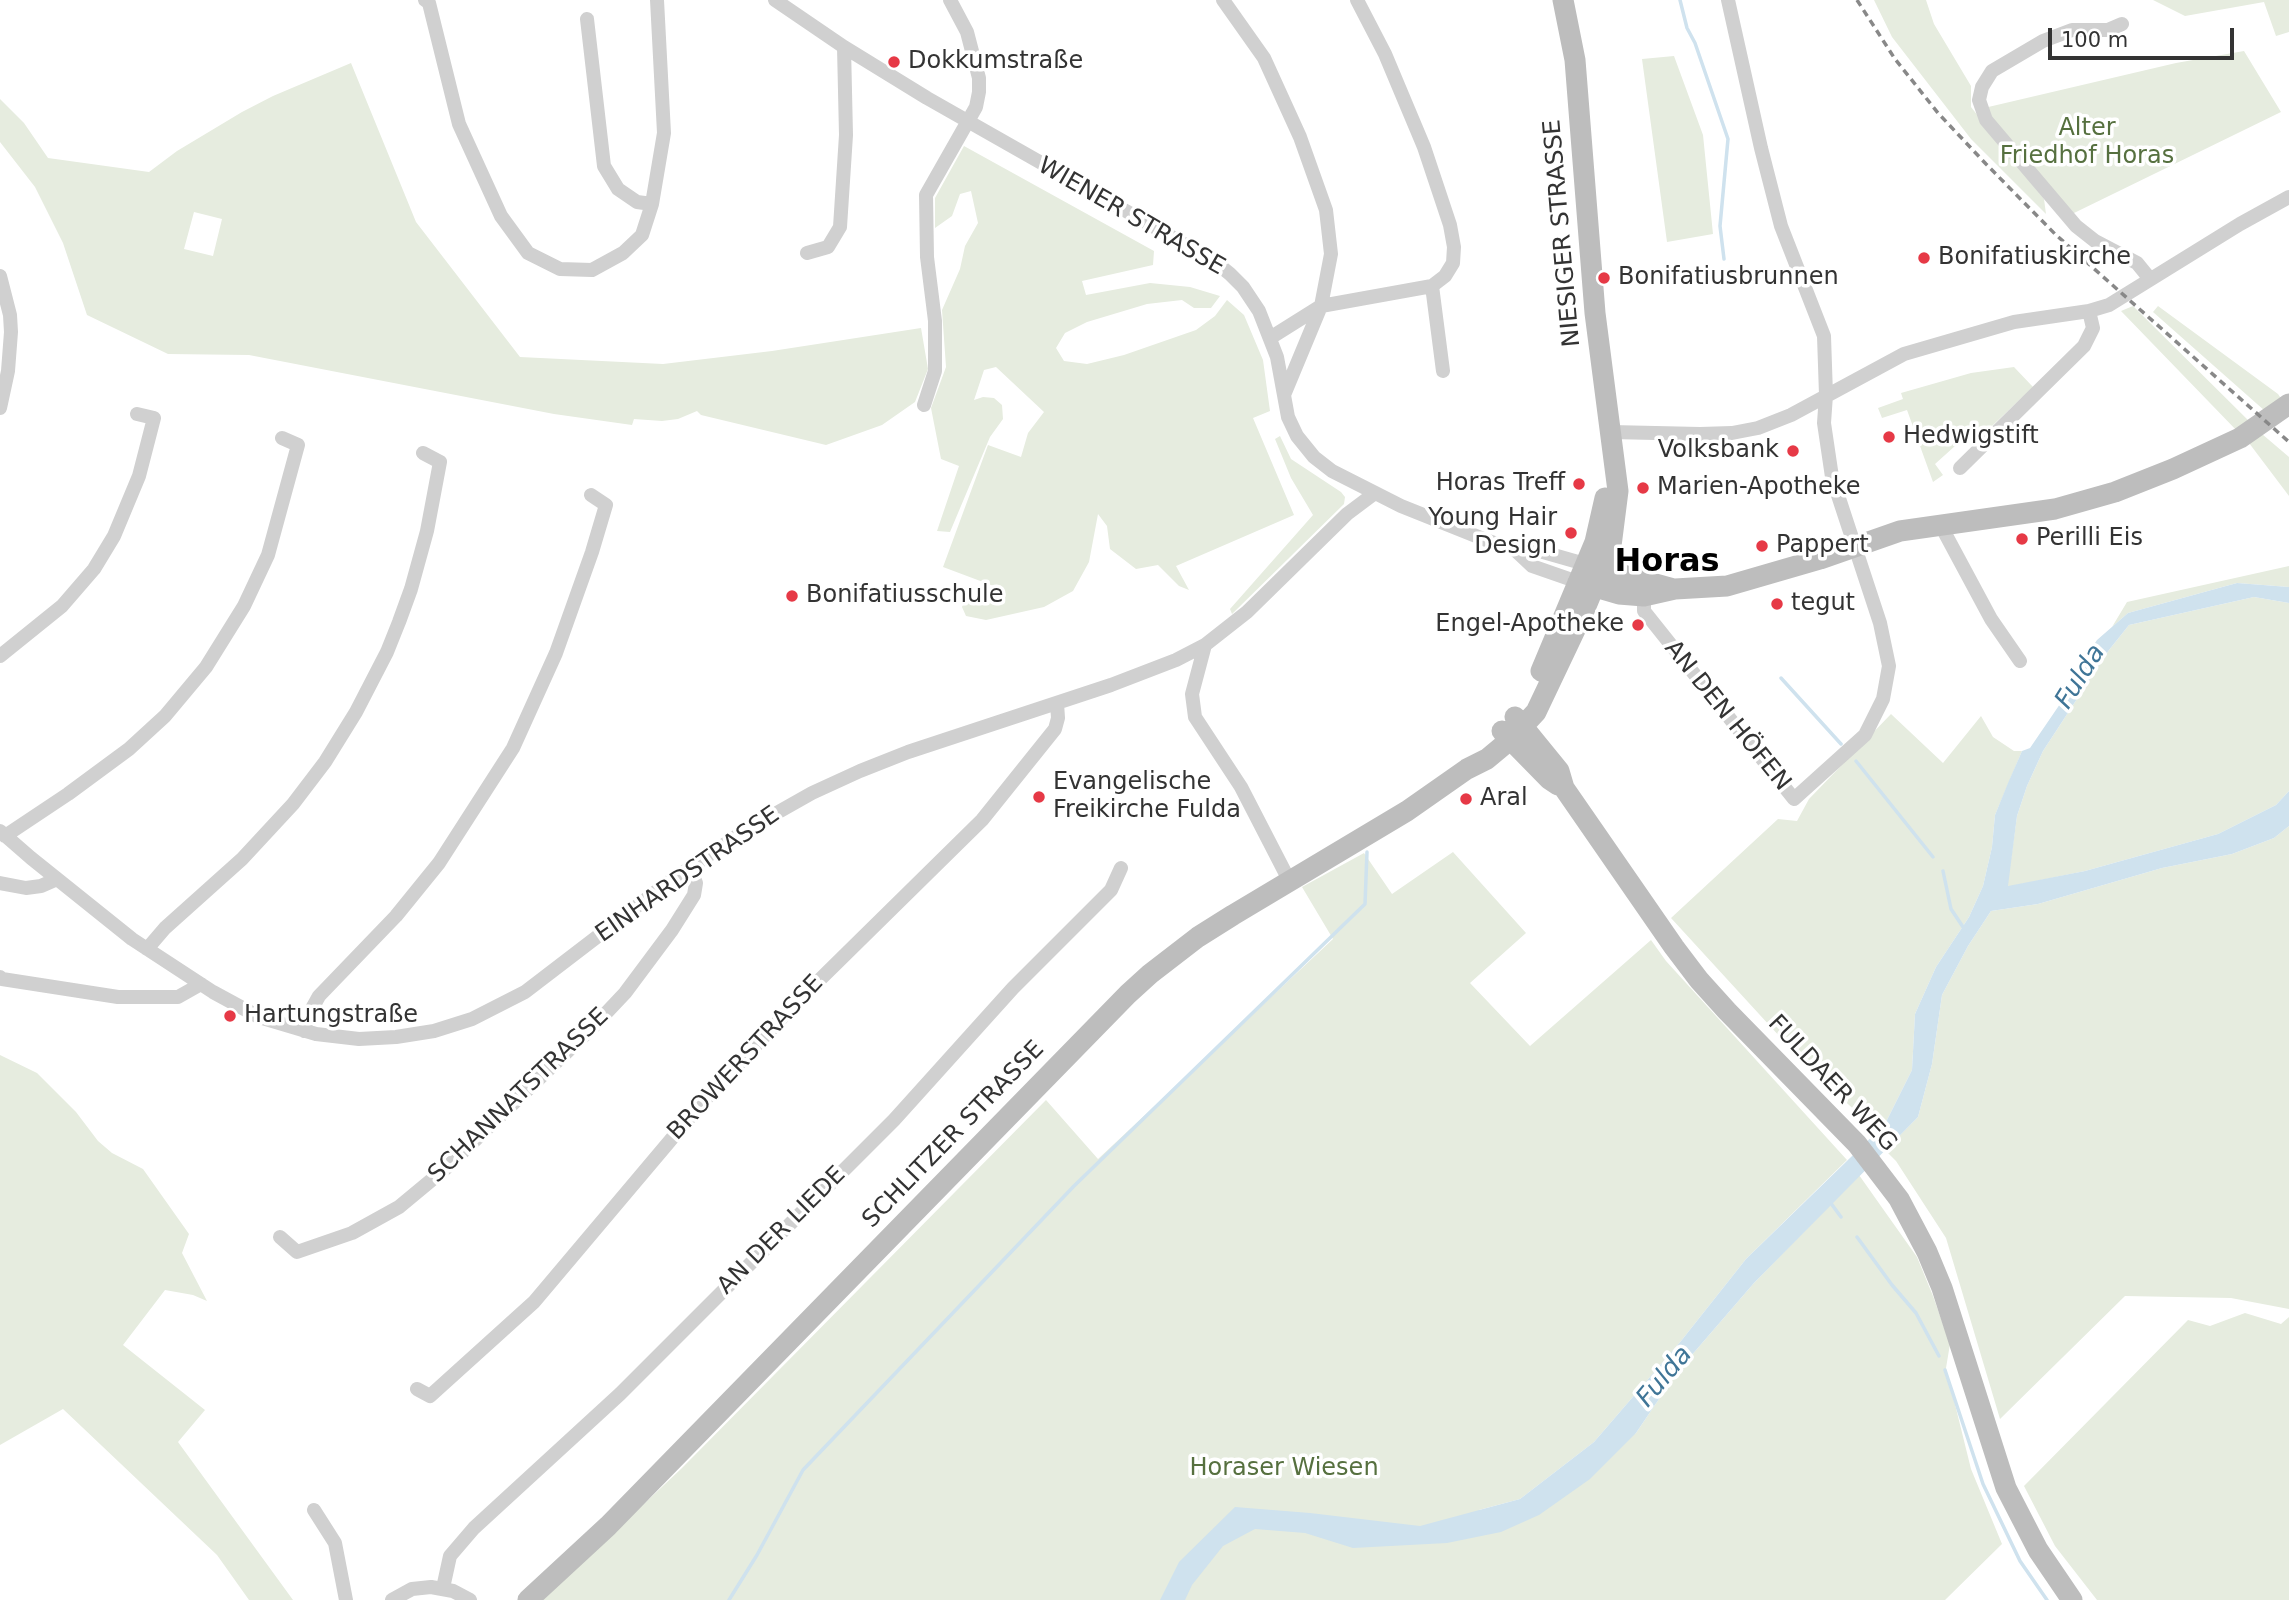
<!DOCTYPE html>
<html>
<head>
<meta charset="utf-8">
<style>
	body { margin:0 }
	#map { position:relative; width:2289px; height:1600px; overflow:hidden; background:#fff; font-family:"DejaVu Sans",sans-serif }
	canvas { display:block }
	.scale { position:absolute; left:2048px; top:28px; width:186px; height:32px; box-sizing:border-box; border:4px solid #333; border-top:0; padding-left:9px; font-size:21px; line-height:24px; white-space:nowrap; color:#333; -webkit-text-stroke:5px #fff; paint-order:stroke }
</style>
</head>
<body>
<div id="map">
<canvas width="2289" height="1600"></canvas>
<div class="scale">100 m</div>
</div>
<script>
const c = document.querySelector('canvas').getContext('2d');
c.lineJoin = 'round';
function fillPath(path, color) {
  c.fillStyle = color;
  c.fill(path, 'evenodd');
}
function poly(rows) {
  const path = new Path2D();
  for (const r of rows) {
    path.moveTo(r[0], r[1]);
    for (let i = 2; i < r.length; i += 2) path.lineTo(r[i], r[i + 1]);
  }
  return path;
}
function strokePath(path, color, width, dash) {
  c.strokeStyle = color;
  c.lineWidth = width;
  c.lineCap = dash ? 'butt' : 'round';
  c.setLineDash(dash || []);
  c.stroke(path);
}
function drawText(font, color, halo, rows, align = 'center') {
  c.font = font + ' "DejaVu Sans",sans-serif';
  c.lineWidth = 7;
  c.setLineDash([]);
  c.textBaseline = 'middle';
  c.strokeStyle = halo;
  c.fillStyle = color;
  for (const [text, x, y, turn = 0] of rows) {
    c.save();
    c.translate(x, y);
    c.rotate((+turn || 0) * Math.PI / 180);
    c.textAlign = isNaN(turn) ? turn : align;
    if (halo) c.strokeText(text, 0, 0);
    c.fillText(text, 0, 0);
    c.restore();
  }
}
fillPath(poly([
	[1874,0,1926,0,1934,24,1971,86,1971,107,2044,199,2046,214,1971,139,1892,37],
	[2153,0,2289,0,2289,32,2276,36,2264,2,2185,16],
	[2244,51,2281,112,2072,214,1984,108,2176,63],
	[1674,56,1703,135,1713,234,1667,242,1642,59],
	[351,63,416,222,520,357,663,364,772,351,921,328,928,369,915,402,882,425,826,445,701,415,697,411,678,419,662,421,634,419,632,425,554,414,249,355,168,354,87,315,63,243,35,187,0,142,0,99,24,123,48,158,149,172,177,151,242,112,273,96],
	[194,212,222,219,213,256,184,249],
	[964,146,1154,251,1153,265,1082,281,1086,295,1150,283,1190,287,1220,296,1211,308,1194,308,1182,300,1147,304,1087,322,1065,333,1056,348,1064,361,1087,364,1124,355,1196,330,1215,316,1227,300,1244,315,1263,360,1270,411,1253,418,1294,515,1176,566,1189,590,1179,586,1158,565,1136,569,1110,549,1107,526,1098,514,1089,562,1073,591,1044,607,986,620,966,616,962,607,967,595,999,588,943,567,988,445,1021,457,1028,433,1044,412,996,367,984,370,974,400,983,397,994,398,1002,405,1003,419,990,437,950,532,937,531,959,466,941,459,931,408,946,367,942,310,960,269,965,246,978,223,971,191,960,194,952,216,935,228,935,198],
	[2133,306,2252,424,2239,433,2121,311],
	[2158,306,2278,394,2282,400,2265,411,2153,312],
	[2014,367,2033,387,1971,446,1965,437,1935,464,1943,475,1933,482,1907,410,1882,418,1878,408,1903,399,1901,393,1971,373],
	[2262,434,2289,457,2289,496,2249,443],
	[1280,436,1291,459,1341,492,1345,497,1344,504,1232,614,1230,609,1313,515,1291,478,1275,439],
	[2289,566,2289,587,2237,583,2128,613,2112,627,2127,602],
	[2254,597,2289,603,2289,791,2276,805,2218,834,2085,871,2007,887,2017,816,2027,786,2043,751,2109,650,2129,625],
	[1891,714,1943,763,1981,716,1993,737,2014,751,2022,751,1995,815,1992,847,1983,886,1969,917,1936,967,1915,1014,1912,1070,1885,1124,1874,1135,1864,1119,1803,1062,1671,918,1778,819,1797,821,1809,799],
	[2289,826,2289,1309,2231,1298,2125,1296,2000,1419,1946,1238,1896,1161,1885,1150,1918,1117,1932,1064,1942,995,1968,946,1991,911,2038,904,2162,868,2232,854,2274,838],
	[1453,852,1526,933,1470,983,1530,1046,1651,940,1666,961,1847,1160,1746,1259,1681,1341,1594,1442,1520,1499,1479,1510,1501,1522,1636,1433,1678,1371,1754,1283,1859,1175,1917,1257,1933,1296,1950,1344,1946,1368,1971,1469,2002,1544,1945,1600,542,1600,682,1468,1046,1100,1098,1159,1333,939,1302,887,1364,853,1392,894],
	[0,1055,37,1073,76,1112,98,1141,112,1153,143,1169,189,1234,182,1253,207,1301,193,1295,165,1290,123,1345,205,1410,178,1442,293,1600,249,1600,217,1555,63,1409,0,1445],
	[2245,1313,2281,1324,2289,1317,2289,1600,2097,1600,2055,1546,2024,1486,2188,1320,2210,1326]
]), '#e6ecdf');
fillPath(poly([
	[2237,583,2289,587,2289,603,2254,597,2129,625,2109,650,2043,751,2027,786,2017,816,2008,886,2085,871,2218,834,2276,805,2289,791,2289,826,2274,838,2232,854,2162,868,2038,904,1991,911,1968,946,1942,995,1932,1064,1918,1117,1754,1283,1678,1371,1636,1433,1590,1479,1539,1515,1501,1532,1447,1543,1353,1548,1305,1533,1255,1529,1223,1546,1192,1585,1185,1600,1160,1600,1179,1562,1235,1507,1310,1513,1420,1526,1520,1499,1594,1442,1681,1341,1746,1259,1885,1124,1912,1070,1915,1014,1936,967,1969,917,1983,886,1992,847,1995,815,2008,783,2022,751,2030,748,2075,682,2071,679,2097,640,2128,613]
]), '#cfe2ee');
strokePath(poly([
	[1680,0,1687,28,1695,43,1728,139,1720,226,1724,259],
	[1781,678,1841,744],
	[1856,761,1933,857],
	[1943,871,1951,909,1965,930],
	[1830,1202,1841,1217],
	[1857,1237,1892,1285,1916,1313,1939,1356],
	[1945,1370,1983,1484,2020,1561,2047,1600],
	[729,1600,757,1555,803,1470,1074,1186,1365,904,1367,852]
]), '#cfe2ee', 3.5);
strokePath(poly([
	[425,0,429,3,459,124,501,216,528,253,560,269,592,270,623,253,642,235,652,204,664,133,657,0],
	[775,0,844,47,927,98,1214,261,1230,274,1243,287,1259,311,1277,357,1288,417,1297,436,1314,457,1332,471,1401,506,1486,540,1515,550,1536,550,1585,564],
	[1223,0,1264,58,1300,137,1326,210,1331,254,1321,306,1284,395],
	[587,19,604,166,618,189,637,202,652,204],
	[2122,24,2108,30,2072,30,2043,41,1992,71,1982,87,1979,100,1986,120,2076,226,2095,241,2137,263,2150,279],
	[807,253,828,247,840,227,846,135,844,47],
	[0,276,10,315,11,332,8,371,0,408],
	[1432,286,1443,371],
	[1270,338,1321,306,1432,286,1445,276,1453,263,1454,247,1450,225,1424,147,1385,54,1357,0],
	[924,405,935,371,935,321,927,257,926,195,976,107,979,92,979,78,967,32,950,0],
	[1611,432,1700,434,1732,433,1758,428,1791,415,1904,354,2014,322,2089,311,2109,305,2240,224,2289,197],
	[1960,468,2084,346,2093,328,2089,311],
	[1940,524,1991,619,2020,661],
	[1515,550,1532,566,1578,582],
	[1644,596,1644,611,1794,799,1865,735,1883,699,1889,666,1880,623,1832,477,1824,423,1826,395,1824,336,1781,226,1761,148,1728,0],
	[1205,645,1192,694,1195,717,1241,787,1290,882],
	[0,656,62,606,94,569,114,536,139,476,154,418,137,414],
	[0,831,31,858,132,939,213,992,259,1017,316,1034,359,1039,396,1037,434,1031,472,1019,525,992,666,884,743,832,812,793,860,771,908,752,1111,685,1176,660,1205,645,1247,612,1347,514,1375,493],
	[5,836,68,794,129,749,165,716,206,667,244,606,268,555,298,445,282,438],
	[0,883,26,888,41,886,57,879],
	[147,949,165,928,242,859,293,804,325,762,356,712,387,652,399,622,411,589,427,531,440,462,423,453],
	[0,977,2,979,118,997,178,997,201,984],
	[304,1031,309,1014,319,996,396,916,439,863,513,748,556,653,592,552,606,505,591,495],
	[280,1237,297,1252,352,1233,399,1207,446,1168,592,1028,625,993,672,930,694,895,696,883,690,868],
	[417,1389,430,1396,534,1302,701,1104,791,1008,982,820,1055,729,1058,718,1057,703],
	[314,1510,335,1543,346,1600],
	[443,1588,450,1556,474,1528,620,1394,894,1120,1013,988,1111,890,1121,868],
	[392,1600,412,1589,431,1587,453,1591,470,1600]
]), '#d0d0d0', 14);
strokePath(poly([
	[1591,566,1674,589],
	[1578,582,1619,594,1644,596,1675,589,1727,586,1820,559,1900,531,2055,509,2115,492,2173,469,2240,438,2289,404],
	[1541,671,1595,542,1605,498],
	[1515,717,1559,771,1564,788,1674,947,1699,980,1727,1011,1857,1144,1899,1199,1927,1252,1942,1288,2006,1488,2038,1550,2072,1600],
	[1502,731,1549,779,1558,785],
	[528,1600,608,1526,1128,994,1150,974,1198,937,1233,915,1407,811,1467,769,1487,759,1511,739,1536,712,1584,611,1611,546,1618,491,1595,313,1575,60,1563,0]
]), '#bdbdbd', 21);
strokePath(poly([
	[1857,0,1895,59,1938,113,1986,164,2055,234,2289,442]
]), '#888', 3.5, [7, 5]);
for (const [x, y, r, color] of [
	[894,62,7,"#e63946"],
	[1924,258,7,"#e63946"],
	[1604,278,7,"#e63946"],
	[1889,437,7,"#e63946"],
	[1793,451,7,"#e63946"],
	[1579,484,7,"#e63946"],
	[1643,488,7,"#e63946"],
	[1571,533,7,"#e63946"],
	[2022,539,7,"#e63946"],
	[1762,546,7,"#e63946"],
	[792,596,7,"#e63946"],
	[1777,604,7,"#e63946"],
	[1638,625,7,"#e63946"],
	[1039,797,7,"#e63946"],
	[1466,799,7,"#e63946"],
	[230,1016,7,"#e63946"]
]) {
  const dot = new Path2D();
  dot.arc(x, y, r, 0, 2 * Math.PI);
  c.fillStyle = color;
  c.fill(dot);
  strokePath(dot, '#fff', 2.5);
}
drawText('24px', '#333', '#fff', [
	["Dokkumstraße",908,62],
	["Bonifatiuskirche",1938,258],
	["Bonifatiusbrunnen",1618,278],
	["Hedwigstift",1903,437],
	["Volksbank",1779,451,"right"],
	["Horas Treff",1565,484,"right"],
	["Marien-Apotheke",1657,488],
	["Young Hair",1557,519,"right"],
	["Design",1557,547,"right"],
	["Perilli Eis",2036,539],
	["Pappert",1776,546],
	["Bonifatiusschule",806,596],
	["tegut",1791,604],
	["Engel-Apotheke",1624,625,"right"],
	["Evangelische",1053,783],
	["Freikirche Fulda",1053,811],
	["Aral",1480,799],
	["Hartungstraße",244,1016]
], 'left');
drawText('24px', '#56703f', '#fff', [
	["Alter",2087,129],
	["Friedhof Horas",2087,157],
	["Horaser Wiesen",1284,1469]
]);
drawText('24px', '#333', '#fff', [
	["WIENER STRASSE",1131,217,30],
	["NIESIGER STRASSE",1563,233,-95],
	["AN DEN HÖFEN",1727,716,51],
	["EINHARDSTRASSE",688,875,-35],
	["BROWERSTRASSE",746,1058,-47],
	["FULDAER WEG",1832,1084,47],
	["SCHANNATSTRASSE",519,1096,-44],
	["SCHLITZER STRASSE",954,1135,-46],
	["AN DER LIEDE",782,1231,-45]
]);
drawText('italic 26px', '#3f7597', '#fff', [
	["Fulda",2081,677,-58],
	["Fulda",1665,1377,-50]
]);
drawText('bold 32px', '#000', '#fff', [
	["Horas",1667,563]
]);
</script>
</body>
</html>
